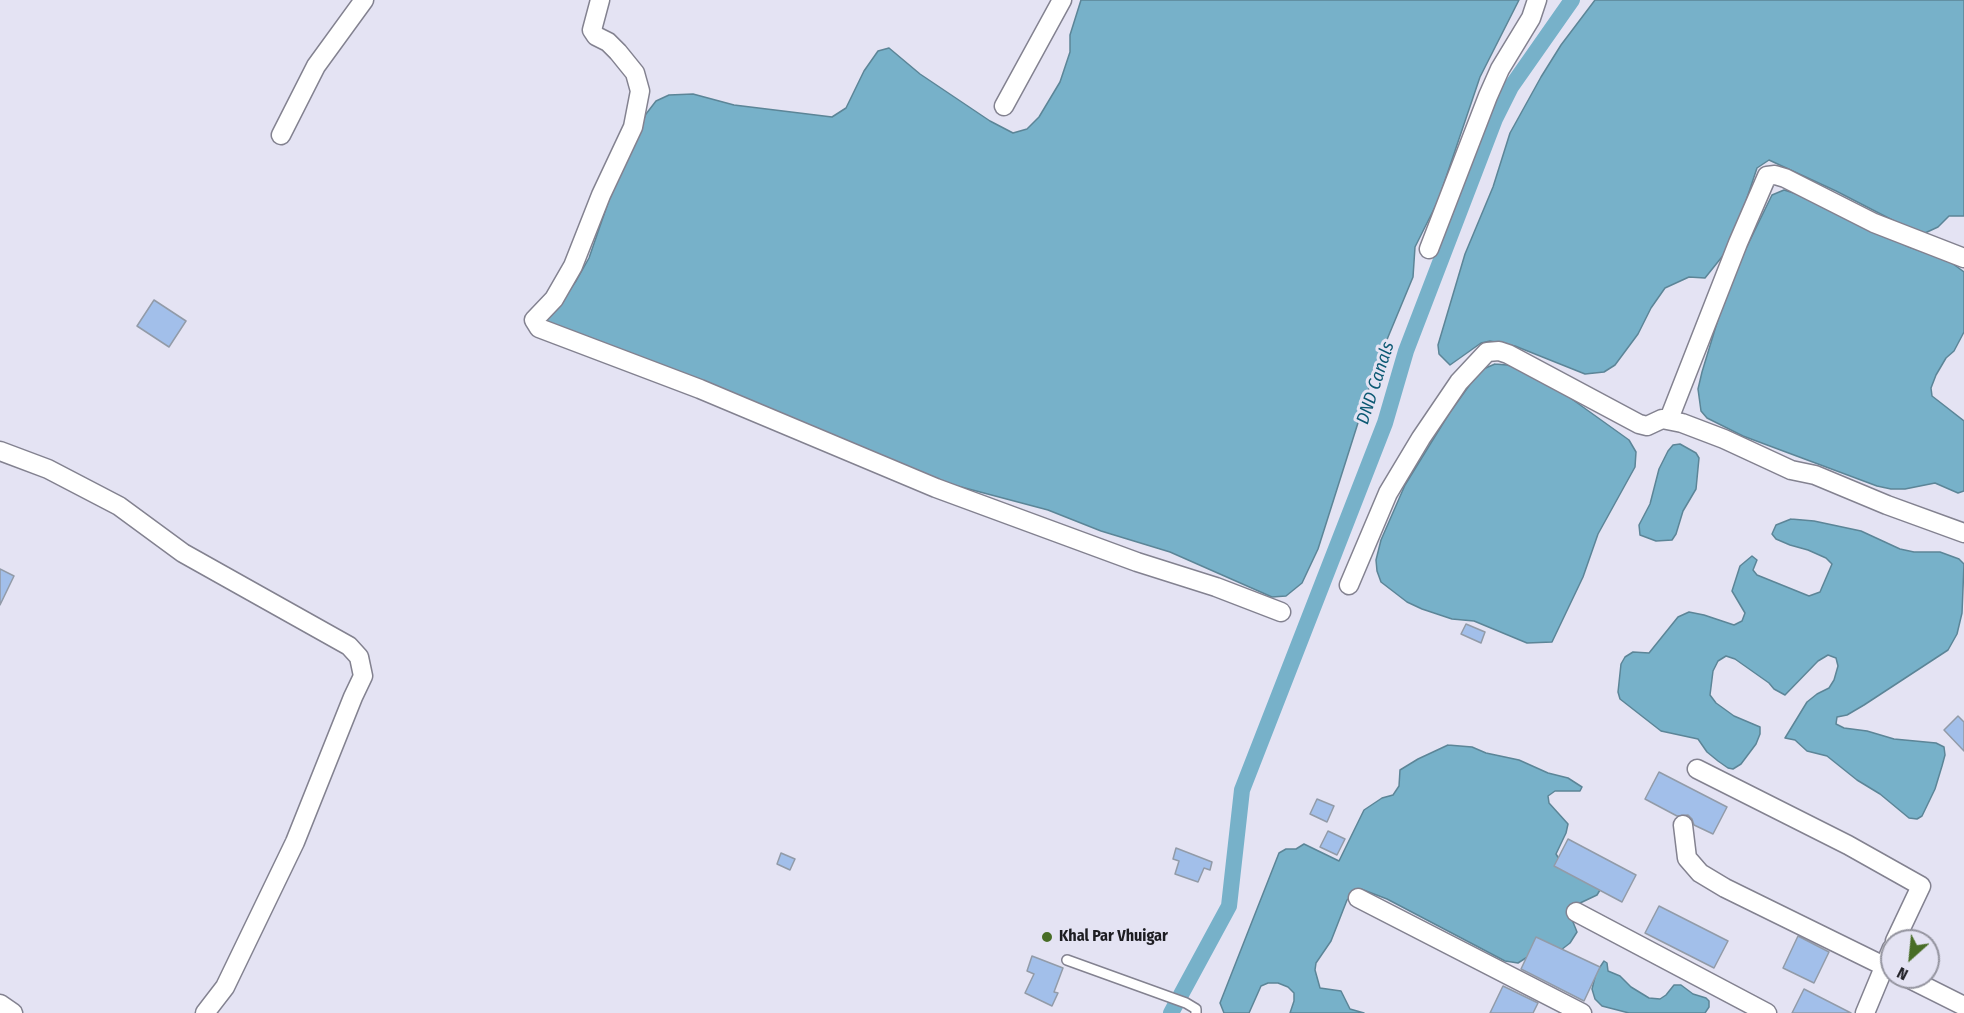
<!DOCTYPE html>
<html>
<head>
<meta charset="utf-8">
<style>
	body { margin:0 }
	#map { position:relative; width:1964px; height:1013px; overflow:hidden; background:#e4e3f3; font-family:"Fira Sans Condensed",sans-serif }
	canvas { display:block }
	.north { position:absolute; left:1880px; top:929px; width:60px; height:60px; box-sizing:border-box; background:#e4e3f3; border:2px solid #94949f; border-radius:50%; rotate:207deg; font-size:16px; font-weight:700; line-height:24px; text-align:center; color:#1d1d22 }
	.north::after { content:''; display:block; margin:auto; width:21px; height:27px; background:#486d26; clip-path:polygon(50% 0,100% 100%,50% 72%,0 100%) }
</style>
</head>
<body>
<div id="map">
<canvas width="1964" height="1013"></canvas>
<div class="north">N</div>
</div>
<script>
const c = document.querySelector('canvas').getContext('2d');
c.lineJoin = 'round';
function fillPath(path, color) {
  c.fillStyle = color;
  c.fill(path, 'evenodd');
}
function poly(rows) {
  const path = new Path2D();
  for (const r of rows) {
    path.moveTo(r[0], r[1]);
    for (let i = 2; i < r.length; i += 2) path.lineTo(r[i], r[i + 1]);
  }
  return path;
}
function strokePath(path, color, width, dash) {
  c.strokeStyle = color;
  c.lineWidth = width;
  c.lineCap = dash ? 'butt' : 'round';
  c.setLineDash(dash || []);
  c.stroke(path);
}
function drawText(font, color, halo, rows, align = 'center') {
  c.font = font + ' "Fira Sans Condensed",sans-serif';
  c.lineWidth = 6;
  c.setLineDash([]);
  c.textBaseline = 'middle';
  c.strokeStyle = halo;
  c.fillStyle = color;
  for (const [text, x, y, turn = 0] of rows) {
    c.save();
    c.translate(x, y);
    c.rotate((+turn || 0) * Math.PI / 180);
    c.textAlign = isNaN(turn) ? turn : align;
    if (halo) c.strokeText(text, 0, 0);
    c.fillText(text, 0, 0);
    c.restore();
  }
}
const water = poly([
	[1081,0,1519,0,1480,77,1438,201,1415,247,1413,277,1376,366,1318,549,1302,583,1286,596,1272,597,1170,552,1101,531,1048,510,916,475,540,319,563,299,576,281,589,258,609,200,646,114,656,101,669,95,693,94,734,105,832,117,846,108,864,71,878,51,889,48,920,74,990,121,1013,133,1027,129,1039,117,1060,82,1070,52,1070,35,1081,0],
	[1595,0,1964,0,1964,216,1949,216,1938,227,1925,233,1906,227,1836,191,1769,160,1757,168,1743,210,1725,253,1705,278,1689,277,1665,288,1651,308,1638,334,1615,365,1604,372,1585,374,1515,346,1490,341,1481,343,1450,365,1439,354,1438,345,1465,254,1493,187,1510,133,1541,77,1561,45,1595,0],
	[1784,190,1800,195,1909,247,1949,261,1964,272,1964,332,1954,351,1946,358,1936,375,1931,388,1932,396,1964,421,1964,491,1958,493,1935,483,1905,489,1891,489,1877,486,1743,436,1707,418,1701,411,1698,389,1702,372,1723,303,1734,273,1772,195,1784,190],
	[1495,364,1507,365,1522,369,1562,392,1629,440,1636,452,1635,467,1598,534,1583,577,1552,642,1527,643,1474,621,1452,619,1422,609,1407,602,1381,582,1377,571,1376,560,1381,540,1405,485,1450,412,1471,383,1481,370,1495,364],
	[1680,444,1696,453,1699,458,1696,489,1683,511,1676,534,1672,540,1656,541,1640,535,1639,525,1650,504,1659,469,1668,451,1673,445,1680,444],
	[1791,519,1814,521,1861,531,1900,549,1914,552,1940,552,1959,559,1964,564,1962,613,1957,634,1948,650,1864,705,1847,715,1837,717,1836,724,1844,728,1867,731,1894,739,1936,743,1944,747,1945,755,1942,766,1935,789,1922,816,1917,819,1909,818,1880,794,1857,780,1827,756,1807,751,1795,740,1785,738,1807,702,1817,694,1829,688,1834,680,1838,666,1836,658,1828,655,1818,661,1785,695,1774,689,1769,683,1735,659,1726,656,1718,661,1713,671,1710,695,1716,703,1734,716,1760,727,1760,734,1756,744,1741,764,1733,769,1728,768,1718,761,1707,752,1698,739,1661,731,1620,699,1618,692,1621,664,1625,657,1633,652,1649,653,1678,617,1689,612,1704,615,1734,625,1742,621,1745,613,1732,591,1740,566,1752,556,1757,560,1753,570,1757,575,1809,596,1820,592,1832,564,1826,558,1808,550,1790,545,1776,539,1772,534,1776,525,1791,519],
	[1448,745,1472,747,1486,753,1519,760,1548,773,1568,778,1582,787,1580,791,1555,791,1548,796,1549,803,1568,824,1566,833,1556,854,1561,862,1603,885,1597,895,1578,904,1571,917,1577,932,1570,943,1561,950,1532,954,1518,963,1505,961,1387,899,1361,889,1347,900,1331,941,1316,963,1315,970,1320,988,1341,991,1350,1009,1364,1013,1290,1013,1294,1001,1294,993,1288,987,1278,983,1268,983,1261,986,1249,1013,1224,1013,1220,1003,1279,853,1286,849,1296,849,1304,844,1339,861,1364,810,1382,798,1393,795,1399,786,1400,770,1418,759,1448,745],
	[1604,961,1607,963,1608,971,1620,976,1631,987,1649,998,1660,999,1666,995,1674,985,1681,985,1693,994,1706,998,1709,1001,1709,1007,1705,1013,1629,1013,1602,1006,1595,999,1592,989,1596,973,1604,961]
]);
fillPath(water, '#77b1c9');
strokePath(water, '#5c8597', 1.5);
strokePath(poly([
	[1171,1013,1229,906,1242,790,1385,423,1406,351,1495,119,1511,87,1572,0]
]), '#77b1c9', 16);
const building = poly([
	[154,300,186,321,169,347,137,326,154,300],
	[0,569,14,576,0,605,0,569],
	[1466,624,1485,632,1481,643,1461,634,1466,624],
	[1958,716,1964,722,1964,751,1944,730,1958,716],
	[1659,772,1727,807,1713,834,1694,825,1692,819,1688,815,1677,816,1645,799,1659,772],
	[1317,799,1334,806,1327,822,1310,814,1317,799],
	[1328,831,1345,839,1337,855,1320,847,1328,831],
	[1568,839,1636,875,1622,902,1554,866,1568,839],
	[1176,848,1212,862,1210,870,1204,868,1198,882,1175,874,1179,861,1173,859,1176,848],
	[781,853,795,859,790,870,777,864,781,853],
	[1659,906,1728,941,1714,968,1645,933,1659,906],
	[1798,936,1829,952,1814,983,1783,968,1798,936],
	[1536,937,1600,967,1584,1001,1521,969,1536,937],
	[1032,956,1063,968,1054,992,1058,993,1052,1006,1025,993,1034,974,1027,971,1032,956],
	[1503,986,1538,1003,1533,1013,1490,1013,1503,986],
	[1804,989,1851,1013,1792,1013,1804,989]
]);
fillPath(building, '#a2bfea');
strokePath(building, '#929ba8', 1.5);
const lane = poly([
	[1067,960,1186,1003,1196,1009,1196,1013]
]);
const street = poly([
	[600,0,592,30,596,36,608,42,618,52,635,73,640,91,633,127,601,195,573,266,554,299,534,320,539,328,700,389,936,488,1137,562,1216,587,1281,612],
	[1004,106,1062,0],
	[281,135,316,66,364,0],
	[1429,249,1488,96,1500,69,1531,18,1537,0],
	[1669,419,1738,243,1767,176,1775,175,1785,178,1874,223,1964,258],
	[0,451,48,469,119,506,183,553,349,646,359,657,363,676,353,697,295,842,225,987,205,1013],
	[1349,585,1388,493,1421,438,1459,382,1487,352,1499,351,1508,354,1639,424,1647,426,1662,419,1682,423,1724,439,1791,470,1815,475,1887,505,1964,533],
	[1697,769,1848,845,1921,886,1895,941],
	[1683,825,1687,858,1700,873,1725,888,1892,970],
	[1358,898,1582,1013],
	[1576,912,1767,1013],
	[1906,977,1964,1006],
	[0,1004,13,1013],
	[1865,1013,1892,948]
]);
strokePath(lane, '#838290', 12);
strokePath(street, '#838290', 21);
strokePath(lane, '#fff', 9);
strokePath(street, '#fff', 18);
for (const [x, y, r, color] of [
	[1047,937,6,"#486d26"]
]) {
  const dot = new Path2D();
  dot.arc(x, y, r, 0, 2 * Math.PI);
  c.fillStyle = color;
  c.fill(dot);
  strokePath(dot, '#e4e3f3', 2);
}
drawText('bold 16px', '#1d1d22', '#e4e3f3', [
	["Khal Par Vhuigar",1059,937]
], 'left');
drawText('italic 18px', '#0c5973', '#e4e3f3', [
	["DND Canals",1376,383,-72]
]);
</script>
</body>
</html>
